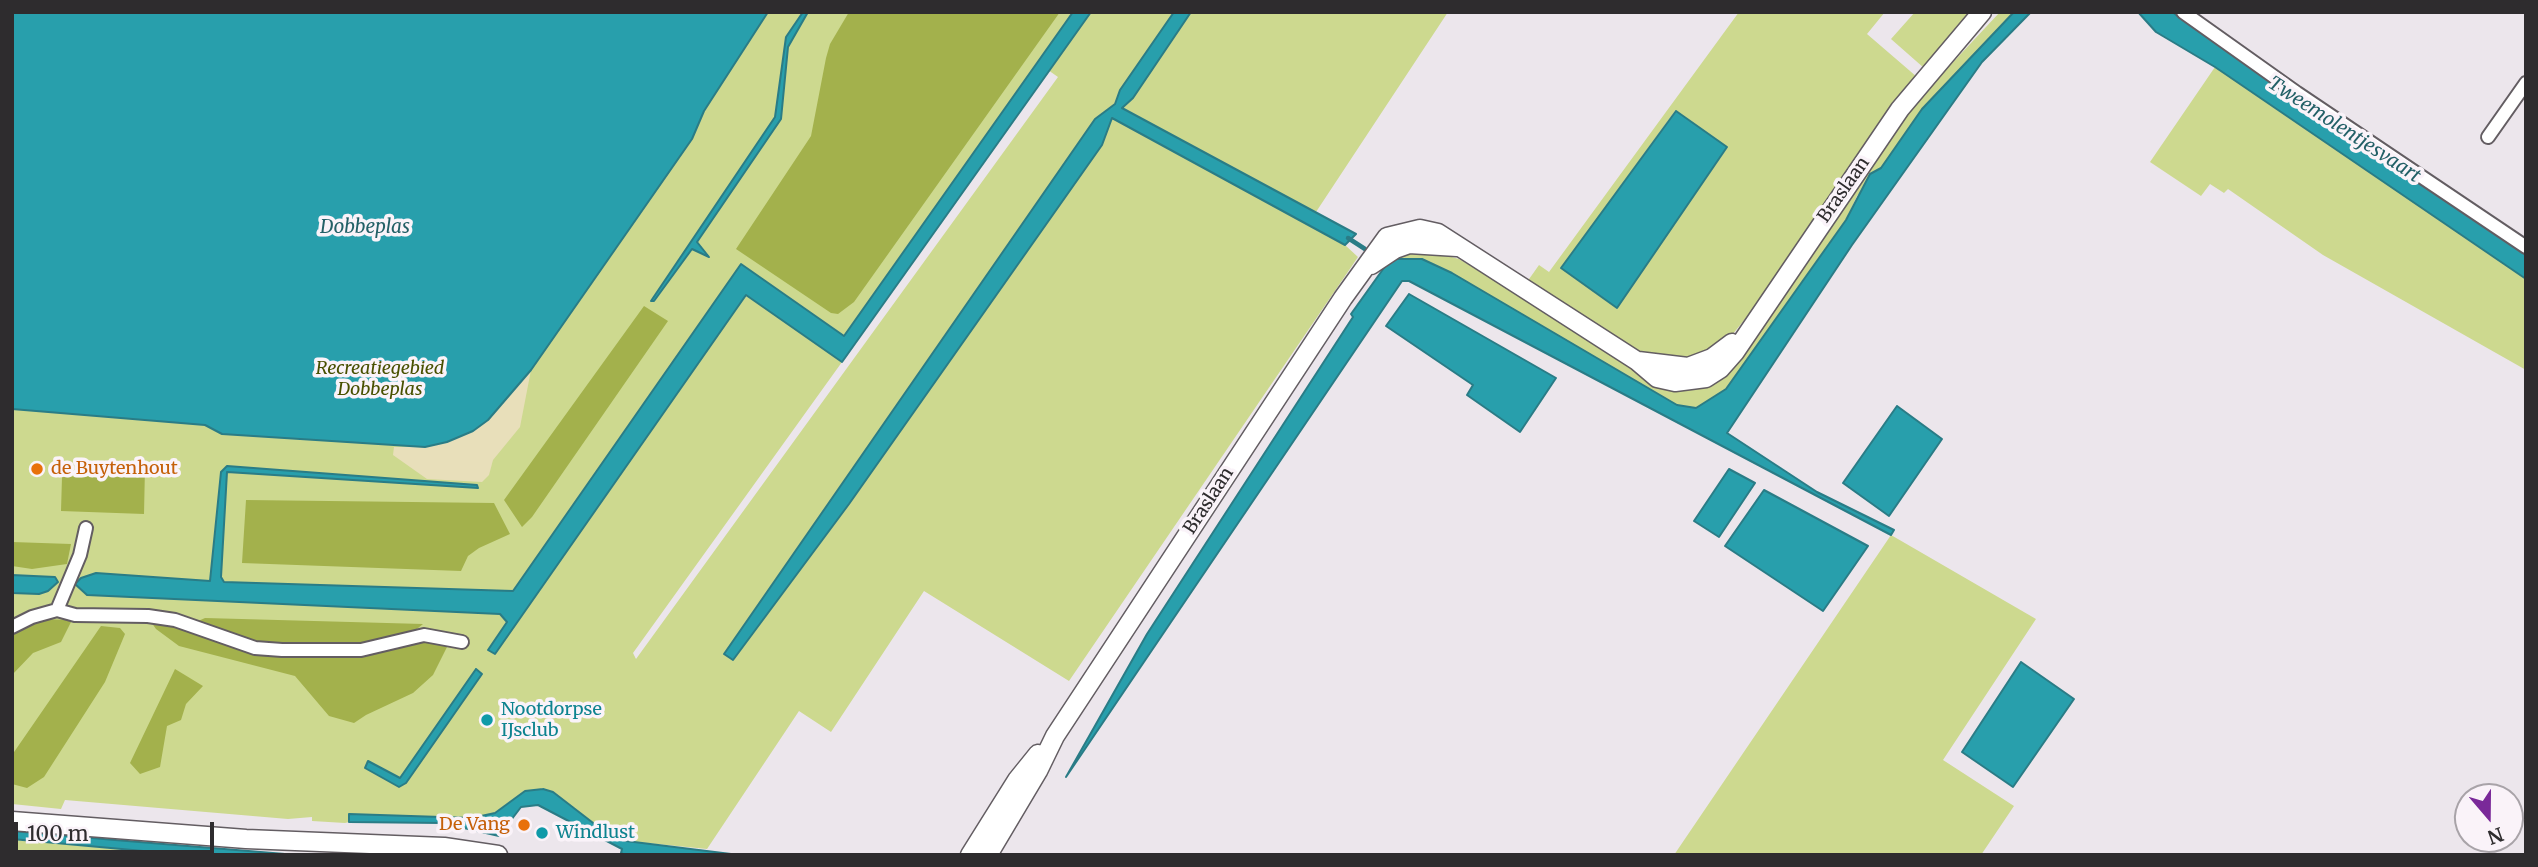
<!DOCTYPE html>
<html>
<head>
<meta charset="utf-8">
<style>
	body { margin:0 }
	#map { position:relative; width:2538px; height:867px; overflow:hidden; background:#ece6ec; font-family:Merriweather,serif }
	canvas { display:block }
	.frame { position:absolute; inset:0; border:14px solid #2e2c2e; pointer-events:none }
	.north { position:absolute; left:2454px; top:783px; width:70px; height:70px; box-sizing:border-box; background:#faf3f9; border:2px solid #a8a3a8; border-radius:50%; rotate:160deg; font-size:19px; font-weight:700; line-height:28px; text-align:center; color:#2e2c2e }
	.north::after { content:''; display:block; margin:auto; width:24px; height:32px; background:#7a2999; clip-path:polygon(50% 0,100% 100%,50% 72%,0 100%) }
	.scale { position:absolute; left:14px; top:822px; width:200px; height:32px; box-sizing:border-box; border:4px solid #2e2c2e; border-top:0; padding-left:9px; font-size:21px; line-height:24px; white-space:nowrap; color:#2e2c2e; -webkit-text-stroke:5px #faf3f9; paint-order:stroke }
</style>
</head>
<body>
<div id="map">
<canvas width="2538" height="867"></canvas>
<div class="frame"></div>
<div class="north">N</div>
<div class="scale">100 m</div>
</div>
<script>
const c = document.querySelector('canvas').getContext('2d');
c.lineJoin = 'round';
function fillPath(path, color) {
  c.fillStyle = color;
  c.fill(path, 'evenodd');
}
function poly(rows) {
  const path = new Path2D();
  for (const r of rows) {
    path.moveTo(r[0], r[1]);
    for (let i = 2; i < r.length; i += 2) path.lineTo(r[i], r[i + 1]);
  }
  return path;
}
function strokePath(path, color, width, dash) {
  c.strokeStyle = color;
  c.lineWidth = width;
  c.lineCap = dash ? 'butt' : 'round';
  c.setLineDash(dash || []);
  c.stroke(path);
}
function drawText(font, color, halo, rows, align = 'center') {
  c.font = font + ' Merriweather,serif';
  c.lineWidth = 7;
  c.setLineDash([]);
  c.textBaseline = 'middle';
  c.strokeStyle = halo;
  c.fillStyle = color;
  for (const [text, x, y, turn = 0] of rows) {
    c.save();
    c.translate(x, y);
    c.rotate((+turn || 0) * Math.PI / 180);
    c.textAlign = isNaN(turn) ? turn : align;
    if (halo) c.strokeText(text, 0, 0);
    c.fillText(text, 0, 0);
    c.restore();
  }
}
fillPath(poly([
	[12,12,1079,12,848,342,842,362,633,653,636,659,1058,77,1048,70,1091,12,1448,12,1316,212,1207,155,1112,117,1345,245,1358,257,1069,681,924,591,831,732,799,711,707,849,626,841,610,836,553,792,525,791,494,813,472,818,349,815,349,822,345,823,312,821,312,817,288,819,65,800,61,809,12,804],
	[1739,12,1885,12,1867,34,1917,77,1754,308,1728,340,1687,361,1644,354,1604,333,1527,282,1539,265,1549,272],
	[1675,111,1727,148,1617,307,1562,267],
	[1915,12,1976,12,1924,68,1891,39],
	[2000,12,2014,12,1922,109,1881,169,1857,196,1846,220,1726,389,1696,408,1677,405,1452,273,1422,259,1396,259,1411,252,1437,253,1459,259,1681,390,1705,386,1914,104],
	[2215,67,2526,279,2526,370,2323,255,2228,189,2224,193,2210,184,2201,196,2150,162],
	[1891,535,2036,619,1943,760,2014,806,1981,855,1674,855],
	[12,839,106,848,195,855,12,855]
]), '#cdd98f');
fillPath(poly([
	[849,12,1060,12,854,302,838,314,831,313,736,249,811,136,826,58,830,44],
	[644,306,668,321,532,517,522,527,504,500],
	[99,465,145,467,144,514,61,511,62,477,79,476],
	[246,500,494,503,510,534,479,548,468,556,461,571,242,563],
	[12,542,71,544,67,564,32,569,12,566],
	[205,618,423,624,407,637,372,645,272,644,241,638,196,622],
	[43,619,72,620,61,642,33,653,12,675,12,633],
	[149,619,266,652,301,657,363,655,430,641,448,645,433,675,413,693,366,715,354,723,329,716,295,676,179,646,156,629],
	[101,626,120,628,125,634,105,682,44,777,27,788,12,784,12,755],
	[175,669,203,686,186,704,181,720,167,726,160,767,140,774,130,763]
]), '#a3b14c');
fillPath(poly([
	[531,370,520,427,493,460,489,475,482,482,427,479,393,455,394,447,425,447,447,442,473,431,488,419]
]), '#e8dfba');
const water = poly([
	[12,12,768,12,704,111,692,139,531,370,488,420,473,431,447,442,425,447,222,434,205,425,12,409,12,12],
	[803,12,808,12,788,47,781,119,697,242,709,257,692,249,654,301,651,301,775,117,786,37,803,12],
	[1073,12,1091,12,842,362,746,295,495,654,488,650,507,622,500,614,87,595,75,584,81,578,96,573,210,581,221,472,227,466,477,485,478,488,227,472,221,577,224,582,513,591,741,264,844,336,1073,12],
	[1174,12,1191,12,1133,98,1122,108,1356,234,1345,245,1112,118,1102,145,849,504,733,660,724,654,1095,119,1115,104,1120,90,1174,12],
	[2014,12,2031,12,1982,62,1852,245,1727,433,1817,492,1894,530,1891,535,1409,281,1402,281,1066,777,1147,634,1353,317,1351,314,1386,265,1396,259,1422,259,1452,273,1677,405,1696,408,1726,389,1846,220,1870,174,1881,168,1922,109,2014,12],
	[2138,12,2172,12,2510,243,2526,255,2526,279,2215,67,2156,32,2138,12],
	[1676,111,1727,147,1617,308,1561,268,1676,111],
	[1409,294,1556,378,1520,432,1467,395,1473,385,1386,326,1409,294],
	[1897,406,1942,439,1889,516,1843,483,1897,406],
	[1729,469,1755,483,1719,537,1694,521,1729,469],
	[1764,490,1868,546,1823,611,1725,546,1764,490],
	[12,575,55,577,58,582,48,591,39,594,12,593,12,575],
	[2021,662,2074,699,2013,787,1962,752,2021,662],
	[476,669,482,674,406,783,399,787,365,768,368,761,400,778,476,669],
	[543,789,553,792,610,836,626,841,739,855,625,855,621,853,622,849,538,805,521,807,499,836,442,823,349,822,349,814,472,818,495,813,525,791,543,789],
	[12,831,115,840,297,855,187,855,12,839,12,831]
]);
fillPath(water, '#289fac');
strokePath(water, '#2a7c86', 2);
strokePath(poly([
	[1348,238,1365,249]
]), '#2a7c86', 4.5);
const minor = poly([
	[2183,12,2297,93,2526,247],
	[2488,137,2526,83],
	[57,610,80,555,86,528],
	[12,627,32,617,57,610,75,615,148,616,175,620,255,648,282,650,361,650,424,635,462,642]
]);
const secondary = poly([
	[1371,265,1395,249,1409,244,1457,247],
	[1638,361,1688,367,1712,358,1732,343],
	[12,821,246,839,444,847,498,855],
	[970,855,1017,780,1038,754],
	[988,855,1038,771,1055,736,1343,298,1387,237,1420,229,1438,233,1637,361,1657,378,1675,382,1706,378,1720,369,1735,352,1900,109,1982,12]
]);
strokePath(minor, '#635d62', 16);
strokePath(secondary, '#635d62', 21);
strokePath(minor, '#fff', 12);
strokePath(secondary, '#fff', 18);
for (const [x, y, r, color] of [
	[37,469,7,"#e8710a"],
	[487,720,7,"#0f9aa8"],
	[524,825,7,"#e8710a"],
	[542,833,7,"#0f9aa8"]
]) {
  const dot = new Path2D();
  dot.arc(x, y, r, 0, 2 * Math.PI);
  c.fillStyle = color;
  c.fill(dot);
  strokePath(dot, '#faf3f9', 2.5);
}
drawText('18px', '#2e2c2e', '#faf3f9', [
	["Braslaan",1844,190,-55],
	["Braslaan",1209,501,-57]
]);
drawText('italic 18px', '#485000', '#faf3f9', [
	["Recreatiegebied",380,369],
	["Dobbeplas",380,390]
]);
drawText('18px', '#c56008', '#faf3f9', [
	["de Buytenhout",51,469],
	["De Vang",510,825,"right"]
], 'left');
drawText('18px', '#0d838f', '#faf3f9', [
	["Nootdorpse",501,710],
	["IJsclub",501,731],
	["Windlust",556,833]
], 'left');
drawText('italic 19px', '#236067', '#faf3f9', [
	["Tweemolentjesvaart",2344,130,33],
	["Dobbeplas",365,228]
]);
</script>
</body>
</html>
